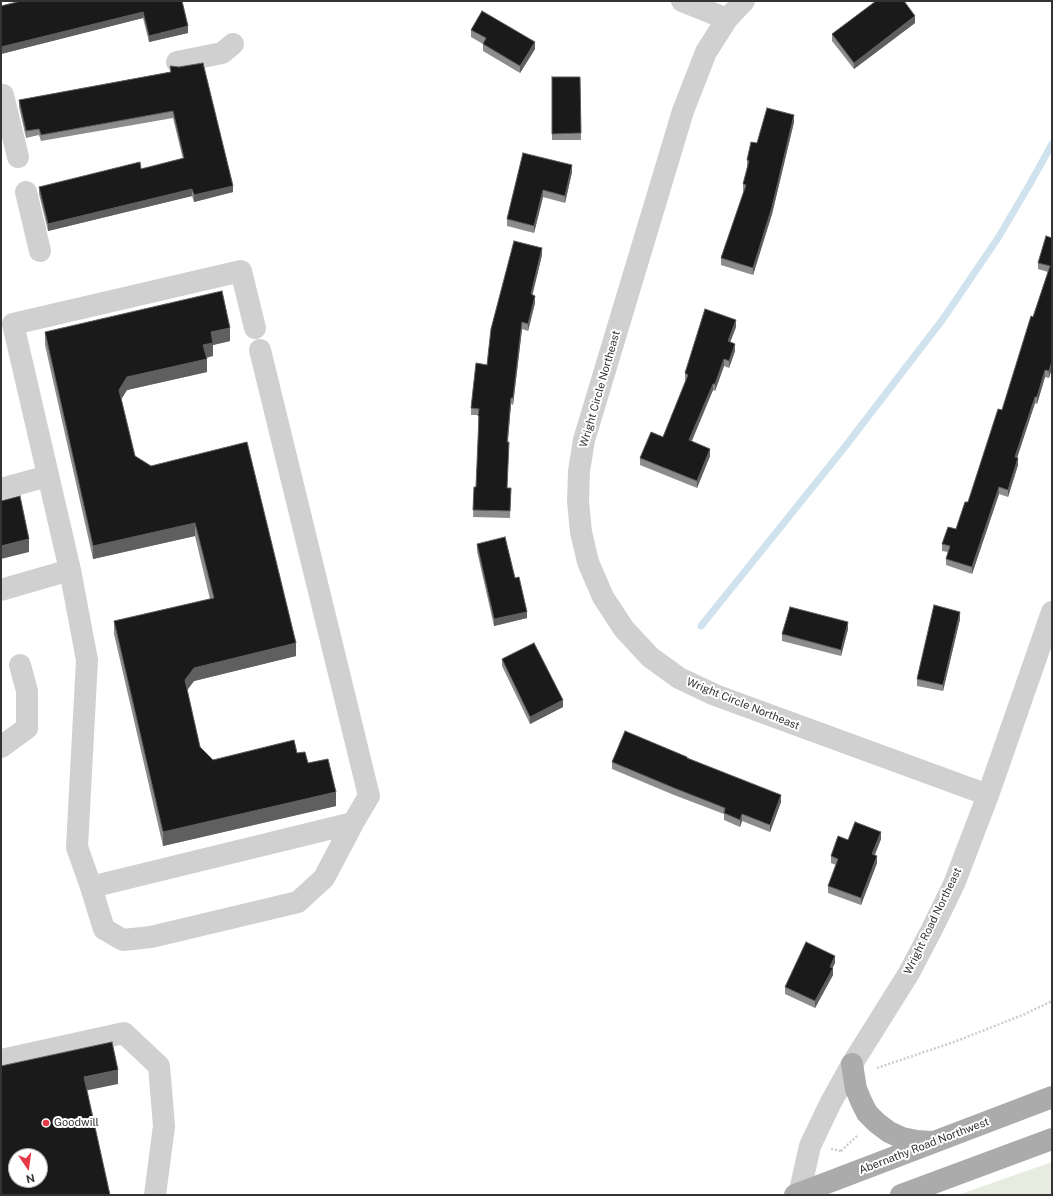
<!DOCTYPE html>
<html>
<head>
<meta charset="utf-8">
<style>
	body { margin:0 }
	#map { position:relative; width:1053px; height:1196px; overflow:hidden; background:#fff; font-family:"Public Sans",sans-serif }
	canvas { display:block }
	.frame { position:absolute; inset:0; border:2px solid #333; pointer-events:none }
	.north { position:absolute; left:8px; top:1148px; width:40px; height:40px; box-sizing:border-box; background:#fff; border:1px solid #adadad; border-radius:50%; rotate:167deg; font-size:11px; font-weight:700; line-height:16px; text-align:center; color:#333 }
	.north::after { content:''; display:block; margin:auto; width:14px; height:18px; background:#e63946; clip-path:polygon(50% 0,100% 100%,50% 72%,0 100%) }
</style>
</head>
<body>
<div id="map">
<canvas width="1053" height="1196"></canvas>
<div class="frame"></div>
<div class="north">N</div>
</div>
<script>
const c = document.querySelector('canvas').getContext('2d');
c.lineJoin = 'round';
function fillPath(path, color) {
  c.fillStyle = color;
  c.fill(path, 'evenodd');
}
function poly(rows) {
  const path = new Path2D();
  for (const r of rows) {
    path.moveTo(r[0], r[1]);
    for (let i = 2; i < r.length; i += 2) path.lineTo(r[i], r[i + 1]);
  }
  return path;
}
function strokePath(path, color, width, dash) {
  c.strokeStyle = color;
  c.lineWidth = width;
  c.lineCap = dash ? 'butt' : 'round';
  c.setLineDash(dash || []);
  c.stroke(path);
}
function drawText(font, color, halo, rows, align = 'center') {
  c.font = font + ' "Public Sans",sans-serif';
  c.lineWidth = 4;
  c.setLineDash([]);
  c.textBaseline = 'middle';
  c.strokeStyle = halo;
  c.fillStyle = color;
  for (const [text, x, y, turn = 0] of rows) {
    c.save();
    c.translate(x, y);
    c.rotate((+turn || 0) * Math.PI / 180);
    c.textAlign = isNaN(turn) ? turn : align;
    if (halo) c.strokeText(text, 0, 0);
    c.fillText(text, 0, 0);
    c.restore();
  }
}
fillPath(poly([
	[1052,1162,1052,1195,958,1195]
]), '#e6ecdf');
strokePath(poly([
	[701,626,844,448,943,319,998,238,1031,182,1052,144]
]), '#cfe2ee', 7);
strokePath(poly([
	[877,1068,954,1042,1025,1014,1052,1001],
	[831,1149,841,1151],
	[841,1151,858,1135]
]), '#cdcdcd', 2.5, [2, 2]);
strokePath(poly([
	[682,1,727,19],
	[744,1,727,19,706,52,683,111,584,440,579,471,578,501,581,532,588,562,603,597,624,629,650,657,679,678,715,695,988,795],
	[177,62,222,53,233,44],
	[1,95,3,95,18,157],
	[26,192,40,251],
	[1,489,48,476],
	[70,570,87,660,77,847,91,887,353,823,369,796,260,350],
	[1,590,70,570,13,324,241,271,255,328],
	[1,747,27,728,27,691,20,665],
	[91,887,104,929,123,940,151,937,298,902,324,878,353,823],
	[1,1060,124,1033,159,1066,164,1126,155,1195],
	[799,1195,810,1146,830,1104,852,1064,909,973,932,929,954,884,988,795,1052,612]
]), '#d0d0d0', 22);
strokePath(poly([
	[852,1064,856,1089,861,1101,867,1113,877,1123,889,1132,902,1138,917,1141,932,1142],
	[795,1195,1052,1097],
	[901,1195,1052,1139]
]), '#ababab', 22);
fillPath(poly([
	[182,1,188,33,149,42,143,18,1,54,1,6],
	[915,23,854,69,832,41,832,34],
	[471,30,535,49,520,73,483,51,483,44,471,37],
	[170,66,233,192,194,202,192,196,48,231,39,194,39,187,141,169,183,159,173,118,41,141,39,135,26,138,19,107,19,100,170,72],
	[552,77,580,77,581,140,552,140],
	[794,122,772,214,753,275,721,265,721,258,744,191,743,191,743,184,748,167,747,167,747,160,757,143],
	[523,153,572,172,565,203,543,197,534,233,507,226,507,219],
	[1052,238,1052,368,1049,378,1045,377,1037,404,1035,403,1017,458,1018,465,1008,497,999,494,972,574,946,565,946,559,948,552,942,551,942,544,956,529,968,502,1002,410,1048,272,1038,269,1038,263],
	[542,255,532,295,535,303,528,331,522,329,513,405,511,404,508,442,507,488,511,488,510,518,473,517,474,487,476,487,479,423,478,423,478,415,471,415,471,408,487,365],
	[736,327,730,342,735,351,729,368,724,366,715,391,713,390,692,441,710,456,697,488,640,465,640,458,663,437,686,381,685,380,685,373],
	[45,332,230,341,213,345,213,356,206,358,207,372,127,390,121,399,135,456,151,466,296,656,194,681,187,690,200,747,213,760,297,753,308,763,336,806,163,846,114,634,114,621,210,599,195,536,93,559,45,345],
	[477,544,515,578,527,618,494,626,477,551],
	[960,619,943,691,917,686,917,679],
	[848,629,841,656,782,641,782,634],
	[502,659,563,707,530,724,502,666],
	[687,759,781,802,770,832,742,821,740,827,724,820,724,814,674,795,612,769,612,762],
	[881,839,875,855,877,863,861,905,828,893,828,886,836,865,831,863,831,856,848,840],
	[835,963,832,968,833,975,815,1008,785,994,785,987]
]), '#8c8c8c');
fillPath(poly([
	[143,12,143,18,1,54,1,47],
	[915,16,915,23,854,69,854,63],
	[188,26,188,33,149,42,149,36],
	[535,42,535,49,520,73,520,66],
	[794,115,794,122,772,214,753,275,753,268],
	[572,165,572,172,565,203,565,196],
	[233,186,233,192,194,202,194,195],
	[192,189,192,196,48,231,48,224],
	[543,190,543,197,534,233,534,226],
	[542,248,542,255,531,301,531,294],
	[535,296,535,303,528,331,528,324],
	[736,320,736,327,728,348,728,341],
	[522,322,522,329,513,405,513,398],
	[230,328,230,341,213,345,213,356,203,358,203,345,211,332],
	[735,344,735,351,729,368,729,361],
	[207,359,207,372,127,390,119,403,119,390,127,377],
	[724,359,724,366,715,391,715,384],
	[1052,361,1052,368,1049,378,1049,371],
	[1045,370,1045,377,1037,404,1037,397],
	[713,384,713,390,689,447,689,440],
	[1035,397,1035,403,1015,464,1015,457],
	[511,398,511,404,507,449,507,442],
	[710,449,710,456,697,488,697,481],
	[1018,458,1018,465,1008,497,1008,490],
	[999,487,999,494,972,574,972,567],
	[195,523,195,536,93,559,93,546],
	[29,539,29,552,1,559,1,546],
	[527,612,527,618,494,626,494,619],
	[960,612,960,619,943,691,943,685],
	[848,622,848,629,841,656,841,650],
	[296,643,296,656,194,681,185,693,185,680,194,668],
	[563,700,563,707,530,724,530,717],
	[336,792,336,806,163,846,163,832],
	[781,795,781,802,770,832,770,825],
	[742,814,742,821,740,827,740,820],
	[881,832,881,839,872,861,872,854],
	[877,856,877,863,861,905,861,898],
	[835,956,835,963,831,971,833,968,833,975,815,1008,815,1001],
	[118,1070,118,1084,84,1091,84,1077]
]), '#5f5f5f');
const building = poly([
	[21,1,182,1,188,26,149,36,143,12,1,47,1,6,21,1],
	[876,1,904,1,915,16,854,63,832,34,876,1],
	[482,11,535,42,520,66,483,44,486,38,471,30,482,11],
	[203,63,233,186,194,195,192,189,48,224,39,187,140,162,141,169,184,158,173,111,41,135,39,129,26,131,19,100,171,72,170,66,171,66,179,67,203,63],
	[552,77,580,77,581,133,552,134,552,77],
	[767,108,794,115,772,207,753,268,721,258,746,185,743,184,749,161,747,160,751,142,757,143,767,108],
	[523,153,572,165,565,196,543,190,534,226,507,219,523,153],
	[1046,236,1052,238,1052,361,1049,371,1045,370,1037,397,1035,397,1015,457,1018,458,1008,490,999,487,972,567,946,559,950,546,942,544,948,527,956,529,965,502,968,502,998,409,1002,410,1031,316,1033,317,1050,266,1038,263,1046,236],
	[514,241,542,248,531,294,535,296,528,324,522,322,513,398,511,398,507,442,509,442,507,488,511,488,510,511,473,510,474,487,476,487,479,416,478,416,479,409,471,408,476,363,487,365,491,329,514,241],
	[222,291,230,328,211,332,213,343,203,345,207,359,127,377,119,390,135,456,151,466,247,442,296,643,194,668,185,680,200,747,213,760,294,740,297,753,305,752,308,763,328,759,336,792,163,832,114,621,214,598,195,523,93,546,45,332,222,291],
	[705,309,736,320,728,341,735,344,729,361,724,359,715,384,713,384,689,440,710,449,697,481,640,458,651,432,663,437,688,375,685,373,705,309],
	[20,496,29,539,1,546,1,501,20,496],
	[505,537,515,578,519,577,527,612,494,619,477,544,505,537],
	[934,605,960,612,943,685,917,679,934,605],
	[790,607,848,622,841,650,782,634,790,607],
	[534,643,563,700,530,717,502,659,534,643],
	[625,731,687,757,687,758,781,795,770,825,742,814,740,820,724,813,725,808,674,788,612,762,625,731],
	[855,822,881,832,872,854,877,856,861,898,828,886,838,859,831,856,838,836,848,840,855,822],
	[806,942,835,956,830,967,833,968,815,1001,785,987,806,942],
	[112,1042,118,1070,84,1077,110,1195,1,1195,1,1066,112,1042],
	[16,1156,40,1156,40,1180,16,1180,16,1156]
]);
fillPath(building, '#1a1a1a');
strokePath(building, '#5f5f5f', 1);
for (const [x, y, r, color] of [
	[46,1123,4,"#e63946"]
]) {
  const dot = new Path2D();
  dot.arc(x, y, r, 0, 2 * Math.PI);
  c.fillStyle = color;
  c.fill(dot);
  strokePath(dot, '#fff', 1.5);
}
drawText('11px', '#333', '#fff', [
	["Wright Circle Northeast",600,389,-74],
	["Wright Circle Northeast",743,704,22],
	["Wright Road Northeast",933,921,-64],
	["Abernathy Road Northwest",924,1146,-21]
]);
drawText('11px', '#333', '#fff', [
	["Goodwill",54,1123]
], 'left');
</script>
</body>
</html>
